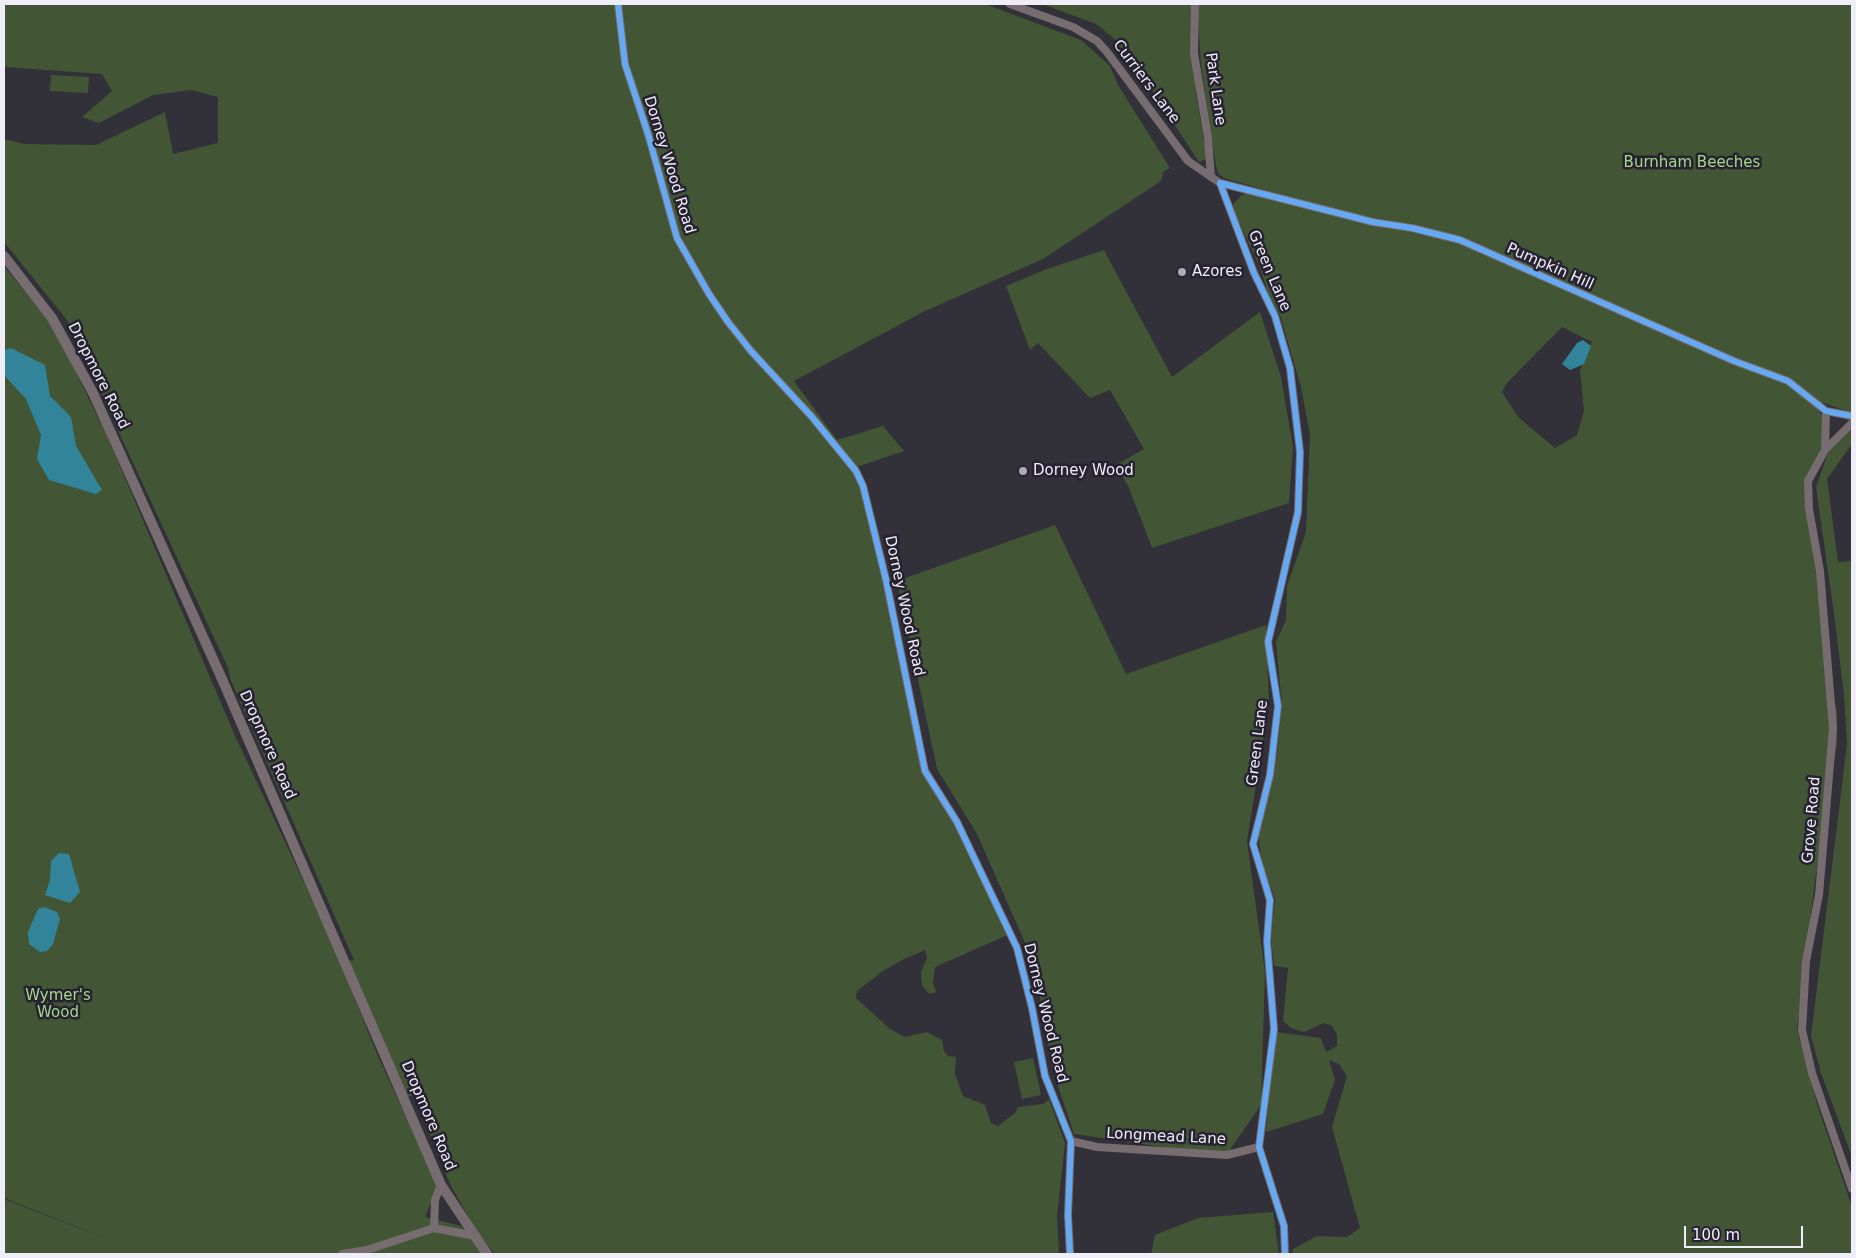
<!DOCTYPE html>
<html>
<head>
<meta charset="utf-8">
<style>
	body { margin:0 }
	#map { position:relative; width:1856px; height:1258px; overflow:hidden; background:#323038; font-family:"DejaVu Sans",sans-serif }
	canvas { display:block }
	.frame { position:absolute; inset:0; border:5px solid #efedf7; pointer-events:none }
	.scale { position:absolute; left:1684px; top:1226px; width:119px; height:22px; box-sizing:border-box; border:2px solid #efedf7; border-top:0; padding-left:6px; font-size:15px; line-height:18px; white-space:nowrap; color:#efedf7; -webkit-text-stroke:4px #262231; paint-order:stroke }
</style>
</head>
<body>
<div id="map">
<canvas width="1856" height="1258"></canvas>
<div class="frame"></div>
<div class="scale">100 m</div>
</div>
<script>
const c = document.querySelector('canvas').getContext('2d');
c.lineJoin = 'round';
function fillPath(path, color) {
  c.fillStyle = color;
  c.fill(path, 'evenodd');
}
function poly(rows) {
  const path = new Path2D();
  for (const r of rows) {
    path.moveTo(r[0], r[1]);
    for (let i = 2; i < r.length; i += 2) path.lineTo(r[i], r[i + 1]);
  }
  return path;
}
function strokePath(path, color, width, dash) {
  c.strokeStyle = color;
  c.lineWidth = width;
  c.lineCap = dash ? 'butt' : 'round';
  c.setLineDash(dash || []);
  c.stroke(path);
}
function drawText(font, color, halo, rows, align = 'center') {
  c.font = font + ' "DejaVu Sans",sans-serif';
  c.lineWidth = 5;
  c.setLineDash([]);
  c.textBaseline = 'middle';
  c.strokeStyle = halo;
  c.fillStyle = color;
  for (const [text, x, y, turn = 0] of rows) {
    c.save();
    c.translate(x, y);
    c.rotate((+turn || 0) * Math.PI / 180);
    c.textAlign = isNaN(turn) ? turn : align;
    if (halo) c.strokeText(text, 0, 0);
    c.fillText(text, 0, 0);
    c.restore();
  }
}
fillPath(poly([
	[4,4,985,4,1081,40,1110,66,1118,85,1170,168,1163,172,1161,181,1043,259,925,311,794,381,837,440,883,426,904,451,854,468,872,519,925,771,957,822,1010,934,935,967,933,983,936,992,929,994,922,985,921,972,927,958,925,950,904,959,883,971,857,991,856,998,890,1029,905,1037,927,1032,942,1040,944,1051,948,1056,956,1057,955,1074,963,1096,985,1105,991,1123,998,1126,1015,1113,1018,1107,1043,1104,1049,1099,1065,1143,1057,1216,1059,1254,495,1254,478,1234,450,1184,414,1095,408,1097,345,961,354,960,231,681,228,668,67,320,4,242,4,139,24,144,96,145,165,112,173,154,218,143,218,97,191,90,153,95,99,123,82,117,112,91,102,74,4,67],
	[1042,4,1191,4,1191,37,1196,93,1207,159,1199,162,1140,72,1112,37,1096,24],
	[1197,4,1852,4,1852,413,1821,402,1792,380,1712,348,1455,236,1412,224,1344,213,1224,178,1218,173,1216,166,1210,127,1201,65],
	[51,75,89,77,88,93,50,91],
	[1250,193,1465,245,1593,303,1790,386,1811,401,1824,418,1823,447,1805,491,1818,547,1828,674,1837,712,1837,744,1815,880,1797,1029,1818,1107,1852,1207,1852,1254,1293,1254,1293,1249,1317,1236,1347,1237,1360,1228,1332,1127,1347,1076,1339,1064,1329,1060,1335,1080,1323,1114,1266,1132,1275,1032,1321,1038,1326,1052,1337,1046,1337,1035,1332,1026,1324,1023,1304,1032,1291,1028,1283,1021,1288,968,1274,966,1271,938,1275,899,1262,862,1258,834,1277,754,1282,706,1276,642,1286,620,1287,586,1306,532,1310,435,1301,387,1280,315,1270,299,1260,267,1235,214,1233,204,1242,195],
	[1562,327,1592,342,1580,370,1584,411,1577,435,1555,448,1518,417,1502,392,1506,384],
	[1104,250,1172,377,1260,312,1281,377,1293,447,1289,503,1152,548,1129,488,1116,465,1144,449,1110,390,1090,398,1038,343,1030,350,1006,286,1047,269],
	[4,266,53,326,107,436,236,738,329,935,377,1054,438,1186,425,1217,461,1226,489,1254,4,1254,4,1199,117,1243,4,1198],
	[1852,429,1852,444,1827,479,1838,562,1852,561,1852,1157,1821,1073,1811,1036,1847,744,1844,695,1834,614,1816,487,1828,453],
	[1055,525,1126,674,1266,625,1269,704,1247,841,1265,972,1261,1105,1229,1151,1177,1149,1074,1134,1052,1068,1034,963,977,834,937,769,897,581],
	[1033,1058,1041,1095,1022,1099,1014,1062],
	[1273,1212,1279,1254,1151,1254,1155,1235,1198,1218]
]), '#425636');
fillPath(poly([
	[1583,340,1591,346,1584,364,1570,370,1562,364,1577,343],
	[11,348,45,365,50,396,71,417,76,446,102,490,96,494,49,480,37,459,41,435,26,399,4,375,4,350],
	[59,853,69,854,80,892,70,903,45,895,50,880,51,861],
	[44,907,57,912,60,919,53,944,47,951,40,952,29,944,28,932,38,909]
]), '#32849b');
strokePath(poly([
	[618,4,625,64,648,134,677,238,709,294,728,322,751,351,812,417,856,471,863,486,886,580,925,771,957,822,1017,948,1032,1008,1045,1076,1071,1141,1068,1215,1070,1254],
	[1010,4,1073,27,1097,41,1107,52,1188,161,1220,183,1373,222,1412,228,1460,240,1734,361,1788,381,1826,411,1852,416],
	[1195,4,1194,53,1208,138,1211,177],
	[1220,183,1254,273,1275,316,1290,368,1300,452,1298,512,1268,642,1278,706,1270,775,1253,844,1270,900,1267,941,1274,1029,1259,1147,1284,1226,1285,1254],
	[1852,423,1825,450,1808,481,1809,509,1820,571,1833,728,1819,895,1806,961,1802,1030,1812,1073,1852,1189],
	[1825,450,1826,411],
	[1071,1141,1097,1147,1227,1155,1259,1147],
	[434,1228,475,1236],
	[342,1254,367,1250,434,1228,435,1200,441,1185]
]), '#776c6f', 8);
strokePath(poly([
	[4,256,52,318,93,393,222,679,441,1185,487,1254]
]), '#776c6f', 10);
strokePath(poly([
	[618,4,625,64,648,134,677,238,709,294,728,322,751,351,812,417,856,471,863,486,886,580,925,771,957,822,1017,948,1032,1008,1045,1076,1071,1141,1068,1215,1070,1254],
	[1220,183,1254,273,1275,316,1290,368,1300,452,1298,512,1268,642,1278,706,1270,775,1253,844,1270,900,1267,941,1274,1029,1259,1147,1284,1226,1285,1254],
	[1220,183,1373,222,1412,228,1460,240,1734,361,1788,381,1826,411,1852,416]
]), '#66a8f1', 6);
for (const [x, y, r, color] of [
	[1182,272,5,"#adabb4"],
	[1023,471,5,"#adabb4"]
]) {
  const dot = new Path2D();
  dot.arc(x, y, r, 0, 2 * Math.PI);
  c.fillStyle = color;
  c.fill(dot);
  strokePath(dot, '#262231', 2);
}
drawText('15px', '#efedf7', '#262231', [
	["Curriers Lane",1146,82,53],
	["Park Lane",1215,89,82],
	["Dorney Wood Road",669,165,73],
	["Pumpkin Hill",1550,267,24],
	["Green Lane",1269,271,67],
	["Dropmore Road",98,376,63],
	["Dorney Wood Road",904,606,78],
	["Green Lane",1258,743,-83],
	["Dropmore Road",267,745,66],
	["Grove Road",1812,820,-85],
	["Dorney Wood Road",1045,1013,76],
	["Dropmore Road",428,1116,67],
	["Longmead Lane",1166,1137,3]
]);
drawText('15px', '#a5d987', '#262231', [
	["Burnham Beeches",1692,163],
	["Wymer's",58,996],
	["Wood",58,1013]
]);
drawText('15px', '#efedf7', '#262231', [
	["Azores",1192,272],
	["Dorney Wood",1033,471]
], 'left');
</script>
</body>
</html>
